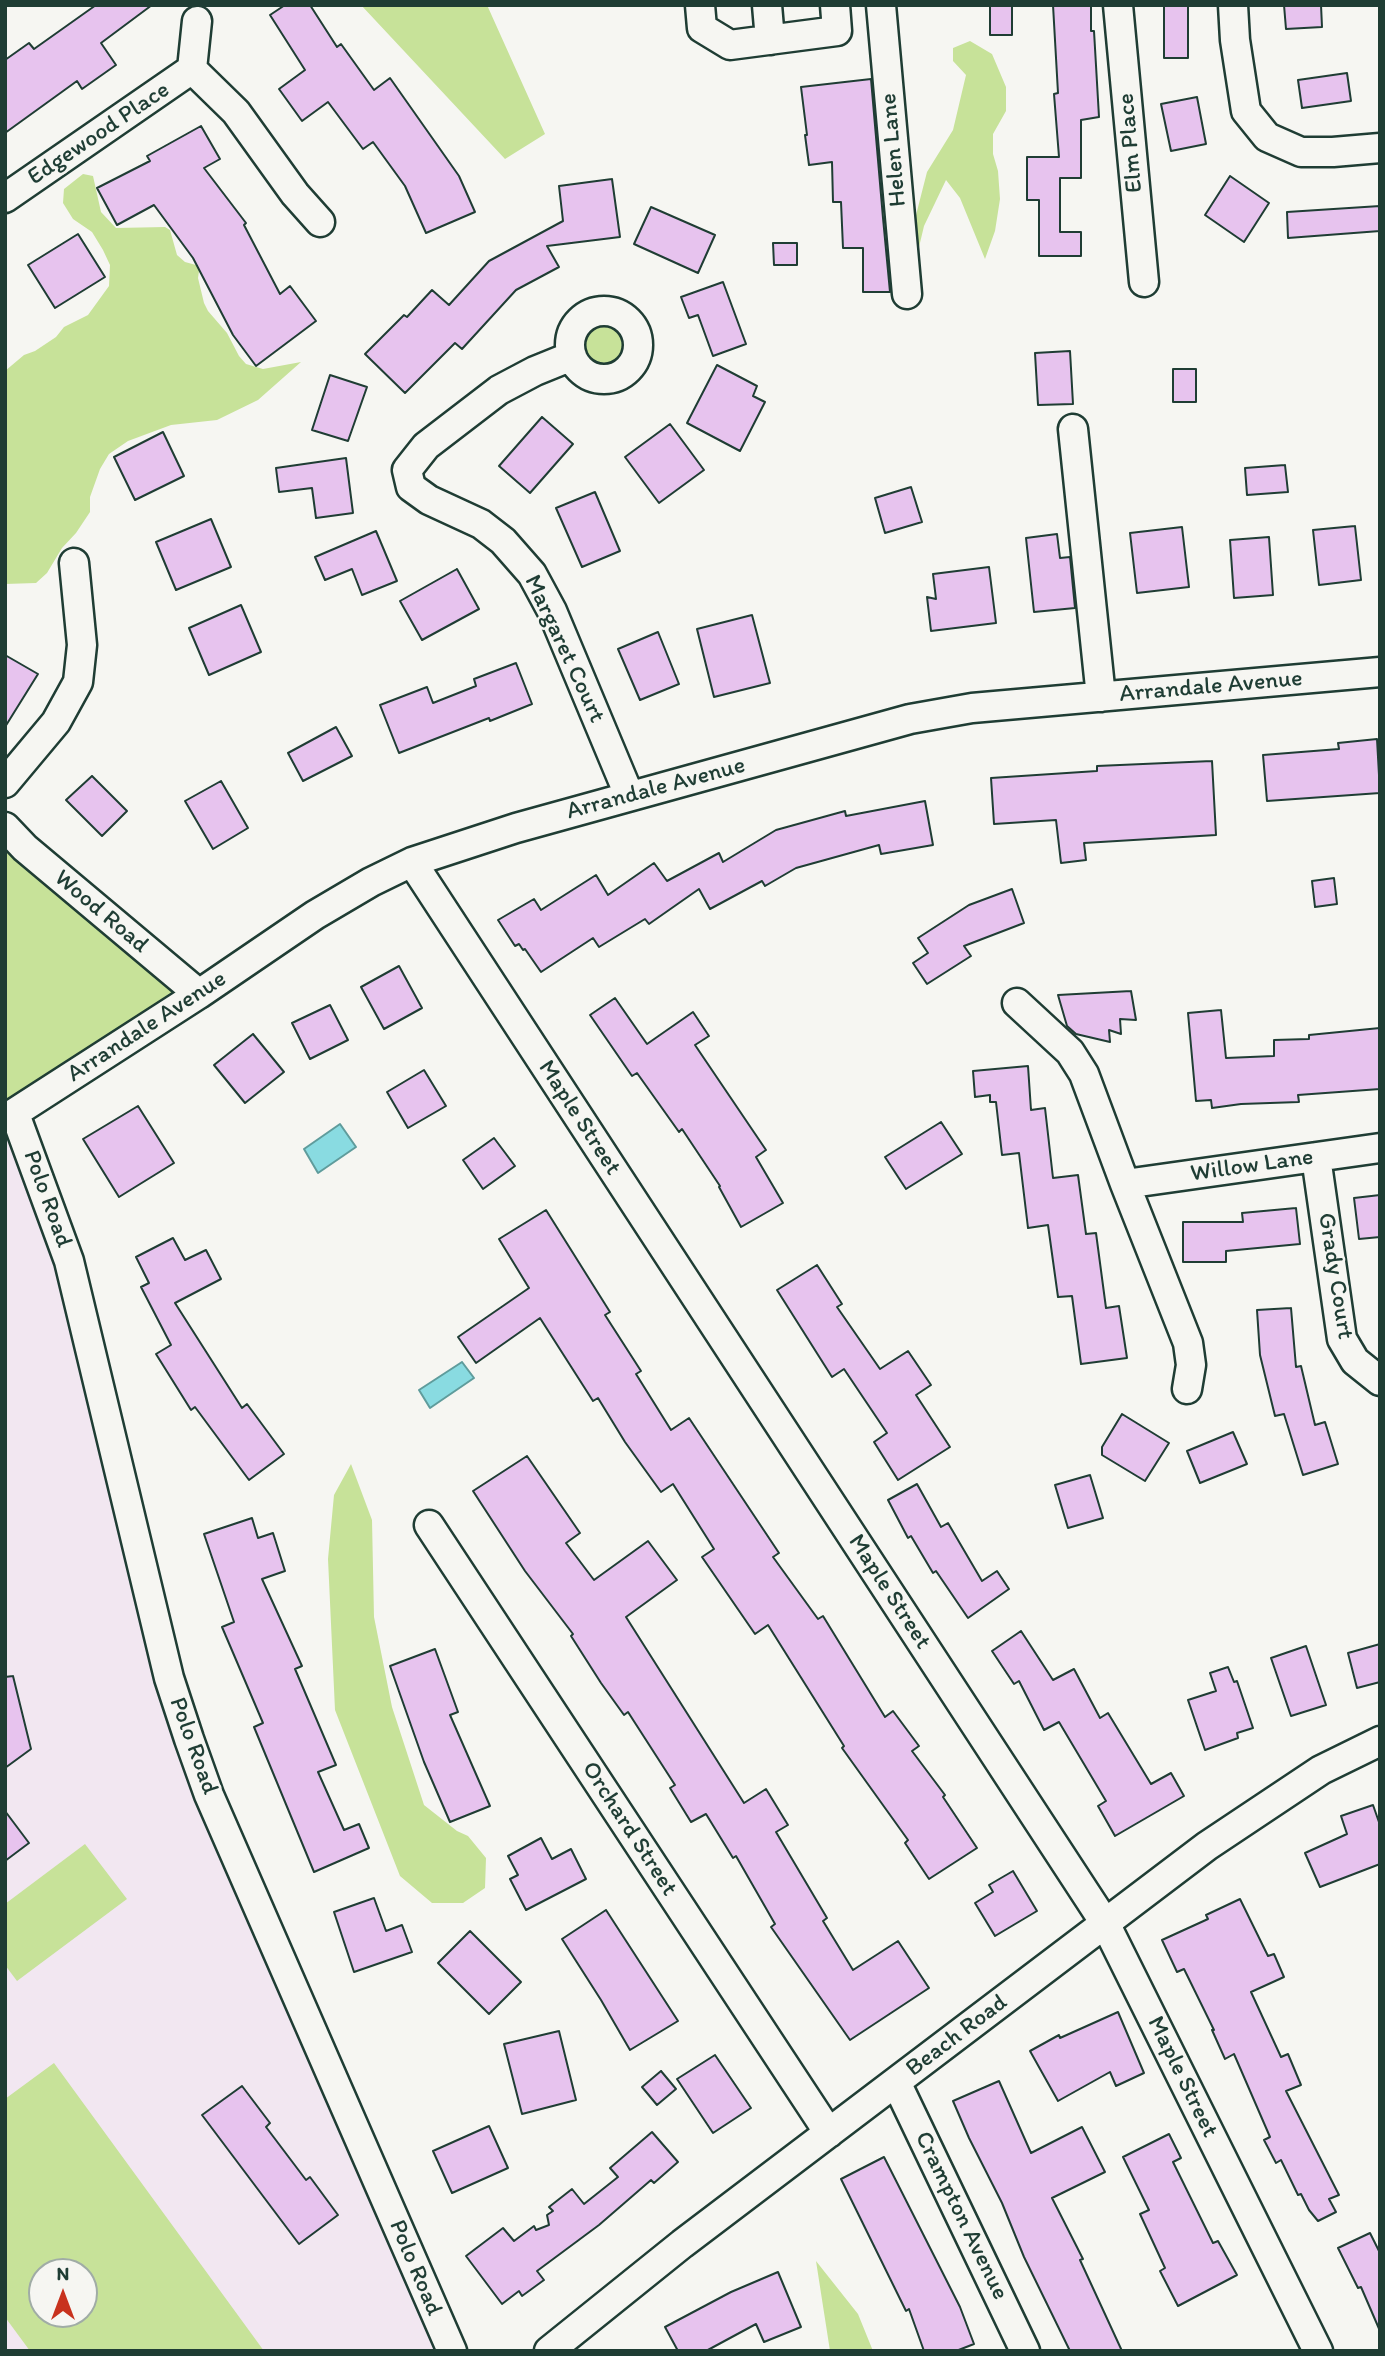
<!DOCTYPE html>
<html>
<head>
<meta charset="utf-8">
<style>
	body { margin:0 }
	#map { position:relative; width:1385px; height:2356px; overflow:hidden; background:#f6f6f2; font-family:Itim,sans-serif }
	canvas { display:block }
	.frame { position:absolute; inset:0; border:7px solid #1f3d34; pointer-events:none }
	.north { position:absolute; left:28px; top:2258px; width:70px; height:70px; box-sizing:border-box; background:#f6f6f2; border:2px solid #a0aca6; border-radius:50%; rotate:0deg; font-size:19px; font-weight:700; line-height:28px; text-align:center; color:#1f3d34 }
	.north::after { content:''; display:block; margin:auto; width:24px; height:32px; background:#c8321e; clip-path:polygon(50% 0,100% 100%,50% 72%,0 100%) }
</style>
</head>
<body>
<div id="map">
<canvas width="1385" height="2356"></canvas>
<div class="frame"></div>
<div class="north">N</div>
</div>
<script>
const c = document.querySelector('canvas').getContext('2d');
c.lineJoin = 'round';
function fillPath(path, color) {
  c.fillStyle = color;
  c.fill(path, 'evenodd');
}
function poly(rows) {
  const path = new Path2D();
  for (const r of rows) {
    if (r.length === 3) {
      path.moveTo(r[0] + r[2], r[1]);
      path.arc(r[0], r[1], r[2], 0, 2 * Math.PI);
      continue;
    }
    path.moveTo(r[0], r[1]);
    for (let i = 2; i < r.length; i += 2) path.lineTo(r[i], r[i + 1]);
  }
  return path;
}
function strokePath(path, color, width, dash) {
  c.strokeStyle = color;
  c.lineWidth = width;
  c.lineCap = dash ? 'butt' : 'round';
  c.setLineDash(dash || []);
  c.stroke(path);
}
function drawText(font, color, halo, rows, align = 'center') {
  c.font = font + ' Itim,sans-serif';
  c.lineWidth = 5;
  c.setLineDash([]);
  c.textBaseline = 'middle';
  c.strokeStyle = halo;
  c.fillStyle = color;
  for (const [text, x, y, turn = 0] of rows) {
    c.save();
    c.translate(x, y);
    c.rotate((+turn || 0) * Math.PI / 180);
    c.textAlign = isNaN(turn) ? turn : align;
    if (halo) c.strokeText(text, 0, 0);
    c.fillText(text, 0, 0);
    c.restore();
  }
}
fillPath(poly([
	[15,1114,169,1678,452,2351,5,2351,5,1119],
	[42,2272,84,2272,84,2314,42,2314]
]), '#f2e7f1');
fillPath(poly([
	[361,5,487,5,545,134,505,159],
	[970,41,992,54,1006,87,1006,111,993,134,993,154,998,171,1000,199,995,231,985,259,960,198,946,180,924,226,915,264,915,219,927,172,953,130,966,75,953,61,953,48],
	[83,174,93,176,101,212,116,228,165,227,170,230,177,255,185,262,196,265,205,263,199,271,198,278,204,303,208,311,227,333,239,356,246,364,263,369,301,362,258,400,217,420,171,425,128,441,109,454,100,469,90,497,90,512,76,533,62,548,47,573,36,583,5,584,5,371,24,355,35,351,56,337,64,327,88,315,109,286,110,265,103,250,92,232,73,219,63,203,64,189],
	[605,344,27],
	[5,827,199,994,5,1119],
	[351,1464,372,1520,374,1617,392,1707,424,1805,457,1831,468,1836,486,1858,485,1888,463,1903,432,1903,400,1876,335,1710,328,1559,334,1495],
	[85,1844,127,1899,17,1981,5,1965,5,1904],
	[54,2063,264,2351,30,2351,5,2317,5,2099],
	[42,2272,84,2272,84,2314,42,2314],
	[816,2261,858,2314,873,2351,830,2351]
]), '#c7e299');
const water = poly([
	[340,1124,356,1147,318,1173,304,1149,340,1124],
	[462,1362,474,1378,430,1408,419,1390,462,1362]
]);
fillPath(water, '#89dbe1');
strokePath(water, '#5f9c9c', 2);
const building = poly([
	[96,5,152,5,101,43,116,65,82,89,77,81,5,133,5,60,29,43,34,49,96,5],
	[285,5,310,5,337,47,341,44,374,90,390,78,459,176,475,212,426,233,405,186,373,142,363,149,328,102,302,121,279,89,305,70,270,15,285,5],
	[990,5,1012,5,1012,35,990,35,990,5],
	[1053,5,1091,5,1091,31,1094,31,1099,117,1081,120,1081,178,1060,178,1060,232,1081,232,1081,256,1039,256,1039,200,1027,200,1027,157,1059,157,1054,94,1058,93,1053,5],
	[1164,5,1188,5,1188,58,1164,58,1164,5],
	[1284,5,1321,5,1322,27,1286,29,1284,5],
	[1347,73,1351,101,1302,108,1298,80,1347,73],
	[871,79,883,218,890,292,863,292,863,248,843,248,841,202,833,202,832,162,809,165,805,135,807,135,801,87,871,79],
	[1197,97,1206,144,1171,151,1161,104,1197,97],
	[201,126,220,159,204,168,246,223,244,225,280,294,290,286,316,321,256,366,233,335,193,258,154,205,117,225,97,188,150,161,147,156,201,126],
	[1230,176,1269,203,1244,242,1205,215,1230,176],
	[612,179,620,237,547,246,559,267,516,290,462,349,455,343,405,393,365,354,404,315,407,317,432,290,449,305,489,261,563,221,559,186,612,179],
	[1380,206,1380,231,1288,238,1287,212,1380,206],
	[651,207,715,235,698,273,634,244,651,207],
	[78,234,105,277,55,308,28,265,78,234],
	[773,243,797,243,797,265,774,265,773,243],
	[723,282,746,344,713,356,698,315,689,318,681,297,723,282],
	[1070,351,1073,404,1038,405,1035,353,1070,351],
	[717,365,757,386,753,396,765,402,740,451,687,423,717,365],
	[1173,369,1196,369,1196,402,1173,402,1173,369],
	[330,375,367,387,348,441,312,430,330,375],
	[542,417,573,444,530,493,499,466,542,417],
	[670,424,704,470,659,503,625,457,670,424],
	[163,432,184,476,135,500,114,457,163,432],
	[346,458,353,513,316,518,312,488,279,492,276,468,346,458],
	[1285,465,1288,492,1247,495,1245,468,1285,465],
	[911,487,922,522,885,533,875,498,911,487],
	[595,492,620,551,582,567,556,508,595,492],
	[211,519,231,567,176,590,156,542,211,519],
	[1355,526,1361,580,1319,585,1313,530,1355,526],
	[1182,527,1189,587,1137,593,1130,533,1182,527],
	[376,531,397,581,362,595,352,569,325,580,315,557,376,531],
	[1057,534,1060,558,1070,557,1075,608,1034,612,1026,538,1057,534],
	[1269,537,1273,595,1234,598,1230,540,1269,537],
	[989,567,996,623,931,631,927,597,936,599,933,574,989,567],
	[457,569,479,609,422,640,400,601,457,569],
	[241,605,261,652,209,675,189,628,241,605],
	[752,615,770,683,714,697,697,629,752,615],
	[658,632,679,684,640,700,618,649,658,632],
	[5,655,38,674,5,727,5,655],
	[516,663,532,704,490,721,489,718,399,753,380,705,427,687,433,703,476,686,474,679,516,663],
	[336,727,352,756,303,781,288,753,336,727],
	[1377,739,1380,793,1267,801,1263,755,1339,749,1338,743,1377,739],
	[1212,761,1216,835,1084,843,1086,860,1061,863,1056,820,994,824,991,778,1097,771,1097,766,1212,761],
	[92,776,127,811,102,836,66,800,92,776],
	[221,781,248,828,213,849,185,801,221,781],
	[925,801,933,845,881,854,879,845,796,868,765,886,762,881,710,909,699,889,649,924,645,919,599,947,593,938,541,972,525,949,523,950,519,944,515,946,498,920,534,899,541,910,596,875,608,895,654,863,667,881,719,853,723,862,776,830,845,811,846,816,925,801],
	[1334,878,1337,904,1315,907,1312,881,1334,878],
	[1012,889,1024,923,964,946,971,956,927,984,913,963,928,953,918,938,969,905,1012,889],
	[399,966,422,1008,384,1029,361,987,399,966],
	[1131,991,1136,1020,1120,1019,1121,1034,1109,1030,1110,1042,1076,1034,1067,1026,1058,995,1131,991],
	[615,998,647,1044,693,1012,709,1036,695,1045,766,1150,756,1157,783,1203,741,1227,719,1187,720,1186,682,1129,679,1132,637,1073,632,1076,590,1015,615,998],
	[330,1005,348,1040,310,1059,292,1023,330,1005],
	[1221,1010,1226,1058,1274,1056,1274,1040,1309,1039,1309,1035,1380,1028,1380,1089,1298,1095,1299,1102,1241,1104,1212,1108,1211,1100,1196,1101,1188,1013,1221,1010],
	[253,1034,284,1072,245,1103,214,1065,253,1034],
	[1028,1066,1031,1110,1045,1108,1053,1178,1078,1175,1086,1234,1096,1233,1106,1308,1119,1306,1127,1358,1081,1364,1072,1296,1058,1297,1048,1225,1028,1228,1019,1153,1002,1155,996,1102,990,1102,990,1095,975,1097,973,1071,1028,1066],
	[424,1070,446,1106,408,1128,387,1092,424,1070],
	[138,1106,174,1163,119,1197,83,1139,138,1106],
	[941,1122,962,1154,906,1189,885,1157,941,1122],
	[494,1138,515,1166,483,1189,463,1160,494,1138],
	[1380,1195,1380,1237,1359,1239,1354,1198,1380,1195],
	[1296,1208,1300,1244,1226,1251,1226,1262,1183,1262,1183,1222,1243,1222,1242,1213,1296,1208],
	[546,1210,610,1312,605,1315,641,1371,636,1374,671,1430,689,1418,779,1553,773,1557,818,1619,823,1616,885,1717,893,1711,919,1746,912,1751,945,1795,943,1797,977,1848,929,1879,905,1843,908,1840,842,1748,844,1746,768,1625,755,1634,702,1557,714,1549,673,1484,661,1492,625,1442,598,1398,593,1401,540,1318,476,1363,458,1337,529,1288,499,1239,546,1210],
	[173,1238,185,1260,206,1250,221,1279,175,1303,242,1408,247,1404,284,1454,249,1480,195,1407,191,1410,156,1354,171,1345,141,1287,149,1283,136,1257,173,1238],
	[817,1265,842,1304,837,1307,880,1369,908,1351,931,1385,916,1395,950,1447,898,1480,874,1442,887,1433,844,1369,832,1377,777,1290,817,1265],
	[1291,1308,1296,1367,1301,1366,1315,1425,1325,1422,1338,1464,1303,1475,1284,1414,1275,1416,1260,1355,1257,1310,1291,1308],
	[1122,1414,1169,1443,1145,1481,1102,1455,1102,1447,1122,1414],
	[1233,1432,1247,1464,1200,1483,1187,1451,1233,1432],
	[527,1456,580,1533,566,1543,594,1580,648,1541,677,1580,626,1617,744,1803,766,1789,788,1825,776,1832,827,1918,823,1921,853,1970,898,1941,929,1988,850,2040,771,1927,775,1924,736,1856,733,1858,706,1814,691,1822,670,1788,675,1785,628,1712,624,1715,601,1683,571,1636,573,1634,525,1571,473,1491,527,1456],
	[1090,1475,1103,1518,1068,1528,1055,1485,1090,1475],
	[917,1484,941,1527,948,1523,982,1581,997,1571,1009,1589,968,1618,936,1571,933,1573,911,1536,908,1538,888,1500,917,1484],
	[252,1518,258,1538,273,1533,285,1571,262,1579,302,1666,295,1669,336,1765,318,1772,344,1830,359,1824,369,1848,314,1872,254,1727,263,1723,222,1627,234,1622,204,1534,252,1518],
	[1021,1631,1053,1680,1074,1669,1100,1718,1108,1713,1151,1784,1171,1773,1184,1796,1115,1836,1098,1806,1106,1801,1059,1722,1044,1730,1019,1681,1014,1684,992,1651,1021,1631],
	[1380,1644,1380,1682,1357,1688,1348,1653,1380,1644],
	[1306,1646,1326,1705,1291,1716,1271,1658,1306,1646],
	[435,1649,458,1712,450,1715,490,1806,450,1822,424,1762,390,1666,435,1649],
	[1228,1667,1234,1682,1237,1681,1253,1728,1237,1733,1238,1738,1205,1750,1188,1700,1216,1691,1210,1673,1228,1667],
	[13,1676,31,1749,5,1768,5,1677,13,1676],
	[1373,1805,1380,1825,1380,1864,1320,1887,1305,1853,1347,1834,1341,1816,1373,1805],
	[5,1811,29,1843,5,1861,5,1811],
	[541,1838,552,1859,571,1849,586,1879,526,1910,510,1879,518,1875,508,1856,541,1838],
	[1013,1871,1037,1911,995,1936,975,1903,993,1892,989,1885,1013,1871],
	[374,1898,386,1931,402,1925,412,1952,354,1972,334,1912,374,1898],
	[1240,1899,1268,1956,1274,1954,1284,1977,1251,1992,1281,2057,1288,2054,1301,2085,1286,2091,1339,2195,1329,2199,1336,2212,1318,2221,1309,2210,1301,2194,1298,2195,1281,2160,1276,2163,1264,2140,1270,2137,1234,2054,1225,2059,1212,2030,1214,2030,1184,1969,1177,1972,1162,1940,1208,1919,1206,1915,1240,1899],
	[606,1910,678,2021,630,2050,601,2000,562,1939,606,1910],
	[470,1931,521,1982,489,2014,438,1963,470,1931],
	[1118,2012,1144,2073,1116,2086,1110,2072,1058,2101,1030,2051,1059,2035,1060,2038,1118,2012],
	[559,2031,576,2100,522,2114,504,2044,559,2031],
	[715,2055,751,2108,713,2133,677,2079,715,2055],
	[661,2071,676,2089,657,2105,642,2087,661,2071],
	[999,2081,1031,2153,1082,2127,1105,2172,1052,2198,1083,2259,1080,2260,1122,2351,1070,2351,1024,2257,1002,2203,969,2138,953,2101,999,2081],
	[242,2086,270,2123,266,2127,306,2180,310,2177,338,2215,299,2244,202,2115,242,2086],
	[489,2126,508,2168,452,2193,433,2151,489,2126],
	[652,2132,678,2162,654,2183,651,2180,599,2225,537,2271,544,2280,522,2296,519,2291,502,2304,466,2256,503,2228,514,2241,534,2226,536,2230,549,2225,547,2215,553,2211,549,2207,572,2189,584,2204,618,2177,610,2168,652,2132],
	[1169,2134,1181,2158,1173,2162,1213,2243,1218,2241,1237,2275,1178,2306,1160,2271,1165,2268,1140,2214,1149,2210,1123,2157,1169,2134],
	[884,2157,960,2307,974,2344,956,2351,924,2351,909,2309,906,2311,841,2179,884,2157],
	[1370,2233,1380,2253,1380,2331,1361,2287,1358,2288,1338,2248,1370,2233],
	[778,2272,801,2327,764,2342,756,2324,706,2351,678,2351,665,2327,731,2292,778,2272]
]);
fillPath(building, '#e7c3ee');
strokePath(building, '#1f3d34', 2);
const minor = poly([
	[700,5,702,28,730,45,837,31,835,5],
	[767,5,770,40],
	[881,5,907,294],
	[1118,5,1144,282],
	[1233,5,1235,40,1246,111,1267,137,1301,152,1333,152,1380,148],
	[192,69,197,21],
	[5,198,192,69,236,112,295,194,320,222],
	[604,345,34],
	[572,356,535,371,499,390,426,446,407,470,411,487,429,500,481,524,503,541,532,574,552,611,629,795],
	[1073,429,1101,697],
	[5,783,56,722,78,682,82,645,74,563],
	[5,827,25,848,199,994],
	[412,862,1105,1923,1318,2351],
	[1017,1003,1070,1052,1084,1074,1125,1184,1188,1343,1191,1365,1187,1389],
	[15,1114,69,1261,169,1678,189,1739,209,1795,452,2351],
	[5,1119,199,994,315,915,371,882,412,862,516,828,910,719,972,708,1380,672],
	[1316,1157,1342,1339,1355,1361,1380,1381],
	[1125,1184,1380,1148],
	[429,1525,829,2133],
	[896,2082,1025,2351],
	[549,2351,682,2244,1207,1846,1321,1770,1380,1741]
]);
strokePath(minor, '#1f3d34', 33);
strokePath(minor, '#f6f6f2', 28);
drawText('24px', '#1f3d34', '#f6f6f2', [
	["Edgewood Place",99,134,-34],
	["Elm Place",1131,143,-95],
	["Helen Lane",894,150,-95],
	["Margaret Court",564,649,65],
	["Arrandale Avenue",1211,687,-5],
	["Arrandale Avenue",656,789,-15],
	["Wood Road",101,912,40],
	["Arrandale Avenue",147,1027,-33],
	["Maple Street",579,1118,57],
	["Willow Lane",1252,1166,-8],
	["Polo Road",47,1199,70],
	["Grady Court",1335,1276,81],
	["Maple Street",889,1592,57],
	["Polo Road",193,1746,70],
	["Orchard Street",629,1829,57],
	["Beach Road",957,2036,-37],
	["Maple Street",1182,2077,64],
	["Crampton Avenue",961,2216,64],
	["Polo Road",415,2268,67]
]);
</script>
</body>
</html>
